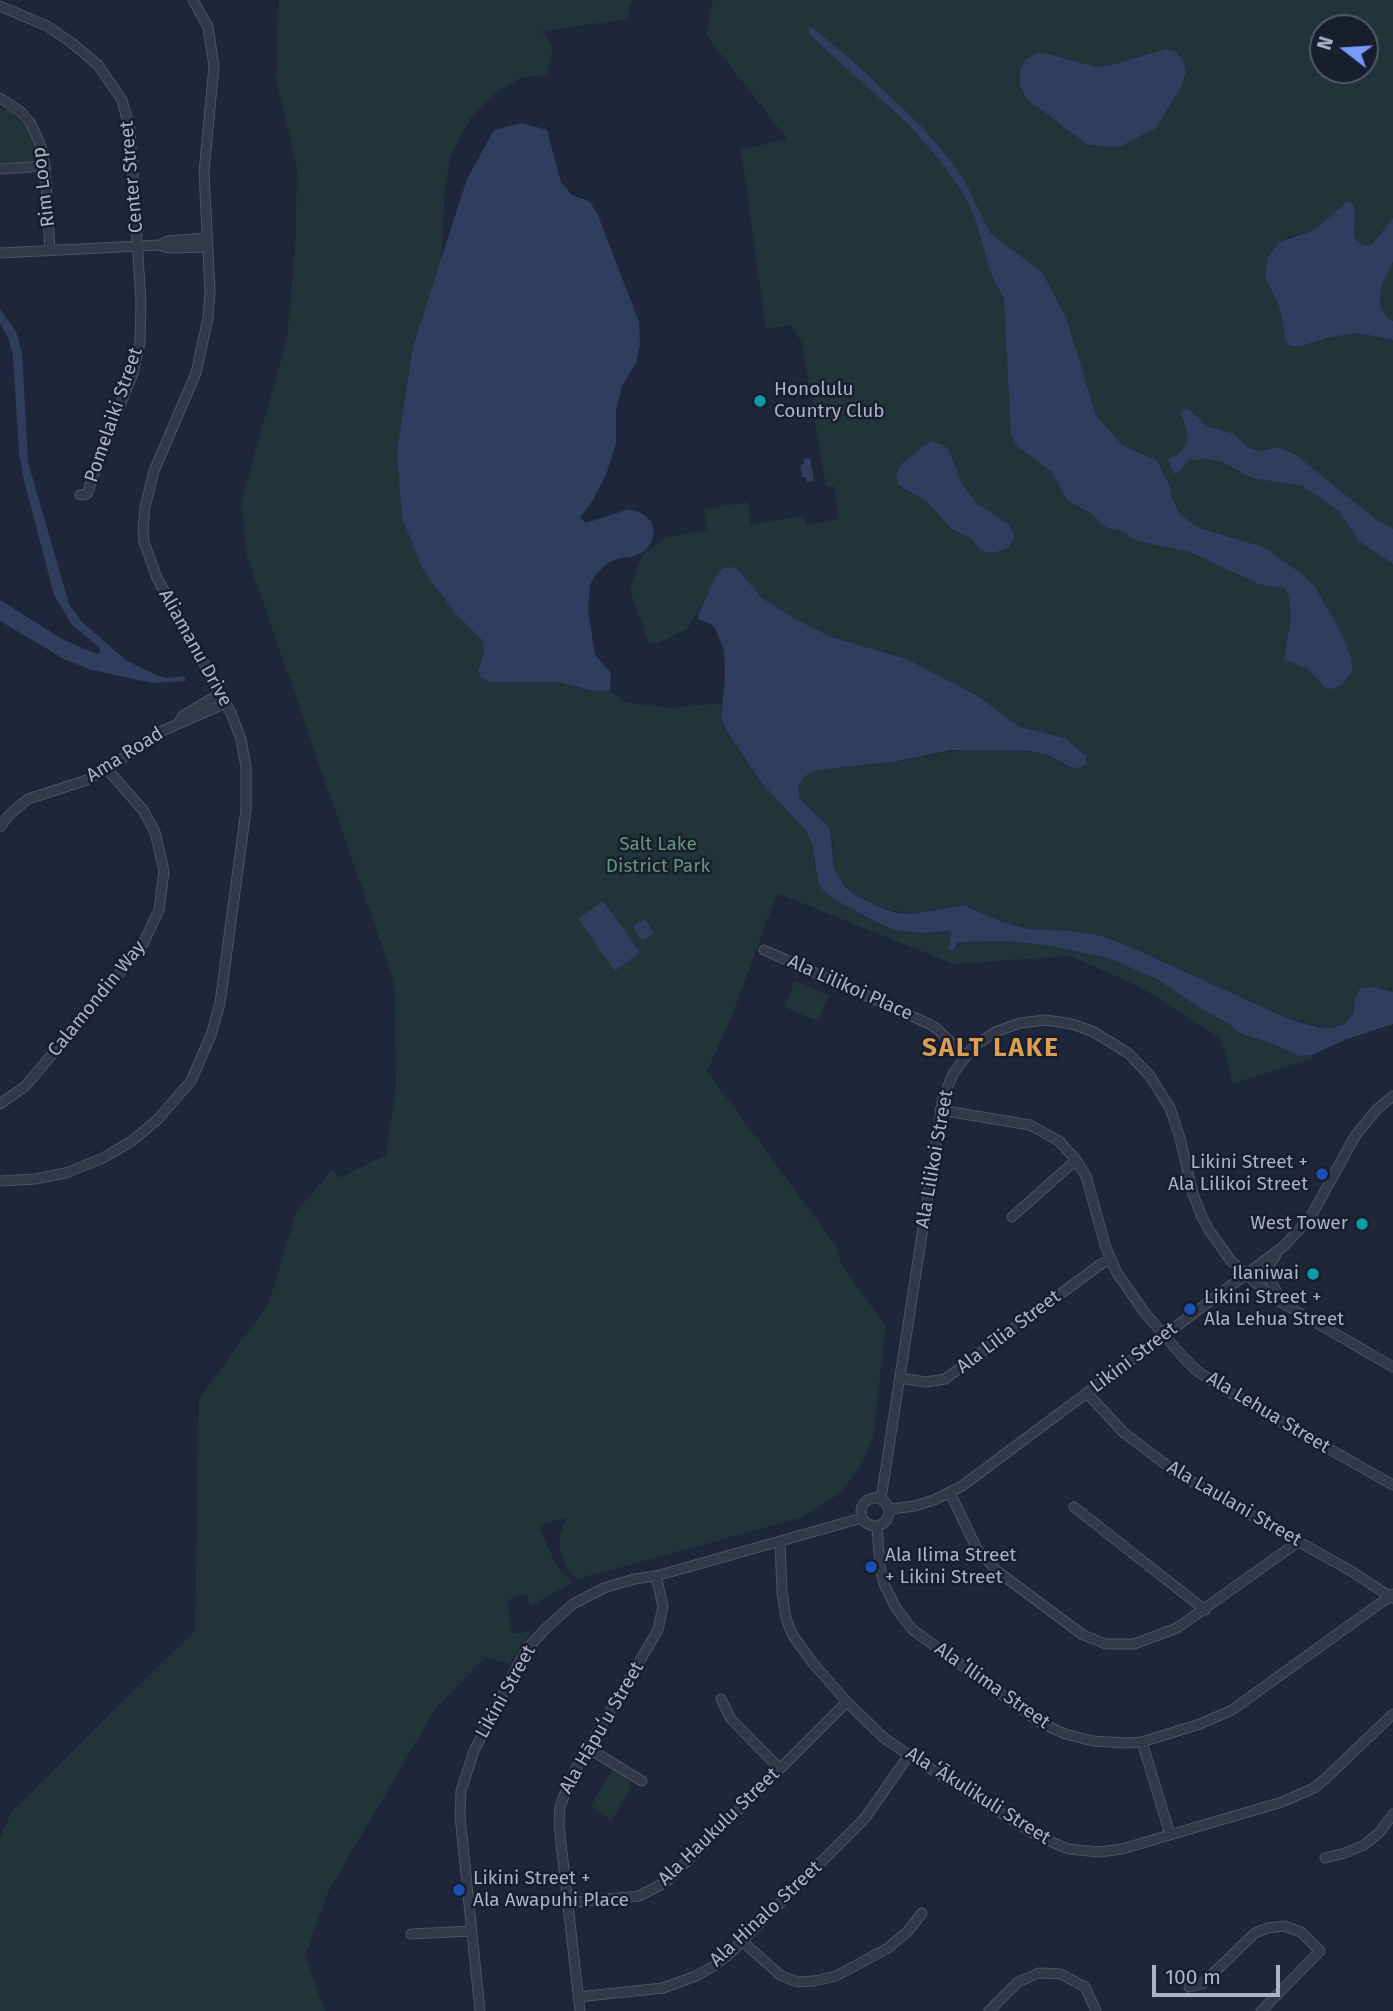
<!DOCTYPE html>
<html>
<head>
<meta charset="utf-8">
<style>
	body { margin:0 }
	#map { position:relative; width:1393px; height:2011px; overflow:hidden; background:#1e2639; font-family:"Fira Sans",sans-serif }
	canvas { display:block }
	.north { position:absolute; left:1309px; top:14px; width:70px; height:70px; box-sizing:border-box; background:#181e2d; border:2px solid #535a6a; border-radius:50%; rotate:287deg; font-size:19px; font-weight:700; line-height:28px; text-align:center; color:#acb3c6 }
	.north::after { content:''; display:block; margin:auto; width:24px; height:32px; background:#789bff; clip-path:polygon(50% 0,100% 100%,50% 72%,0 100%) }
	.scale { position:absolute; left:1152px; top:1965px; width:128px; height:32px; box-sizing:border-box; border:4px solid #acb3c6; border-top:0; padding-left:9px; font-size:21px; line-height:24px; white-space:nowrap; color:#acb3c6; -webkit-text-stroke:5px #181e2d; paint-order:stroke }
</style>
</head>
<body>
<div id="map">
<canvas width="1393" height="2011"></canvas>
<div class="north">N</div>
<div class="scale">100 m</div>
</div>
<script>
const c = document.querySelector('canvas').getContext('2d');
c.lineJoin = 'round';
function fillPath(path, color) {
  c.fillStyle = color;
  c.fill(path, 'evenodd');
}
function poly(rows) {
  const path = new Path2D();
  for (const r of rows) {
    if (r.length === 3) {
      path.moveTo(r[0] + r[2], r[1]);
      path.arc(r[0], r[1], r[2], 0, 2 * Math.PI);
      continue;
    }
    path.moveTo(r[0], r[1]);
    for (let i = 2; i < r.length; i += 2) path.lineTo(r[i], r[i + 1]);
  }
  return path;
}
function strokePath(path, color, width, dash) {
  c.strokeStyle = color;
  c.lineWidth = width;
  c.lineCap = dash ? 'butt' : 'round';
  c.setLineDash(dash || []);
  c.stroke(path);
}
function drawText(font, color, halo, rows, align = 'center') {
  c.font = font + ' "Fira Sans",sans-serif';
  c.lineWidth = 5;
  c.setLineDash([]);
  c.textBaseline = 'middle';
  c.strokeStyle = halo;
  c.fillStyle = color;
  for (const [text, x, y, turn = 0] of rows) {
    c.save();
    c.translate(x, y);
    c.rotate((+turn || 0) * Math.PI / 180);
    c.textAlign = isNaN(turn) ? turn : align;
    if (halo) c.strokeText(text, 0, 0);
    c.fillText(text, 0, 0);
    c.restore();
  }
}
fillPath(poly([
	[279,0,634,0,630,6,628,19,542,31,553,48,547,75,523,77,497,92,471,117,450,158,445,188,441,261,413,346,455,613,482,640,484,651,478,671,534,681,557,682,598,692,610,690,624,702,669,708,721,703,721,716,725,728,761,782,806,831,812,843,815,868,847,907,882,925,922,933,949,931,951,936,949,950,952,951,963,942,1008,941,1046,945,1108,958,1157,979,1200,1008,1229,1024,1239,1034,1276,1045,1299,1056,1312,1055,1313,1058,1233,1084,1221,1038,1140,987,1070,956,953,964,777,893,734,1011,707,1071,837,1247,840,1262,886,1327,873,1436,864,1460,852,1478,838,1495,800,1518,578,1579,568,1570,560,1550,560,1534,567,1517,539,1526,555,1563,572,1583,530,1606,527,1593,507,1600,512,1634,532,1631,509,1664,486,1657,436,1708,327,1894,305,1957,325,2011,0,2011,0,1838,11,1812,195,1630,199,1399,269,1303,296,1212,332,1170,339,1178,386,1155,396,1087,394,981,247,556,241,503,287,338,295,249,297,167,276,81],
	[713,0,1393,0,1393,218,1372,244,1363,245,1354,237,1355,213,1350,201,1343,204,1316,229,1286,238,1271,290,1279,306,1286,340,1301,346,1331,337,1358,333,1393,340,1393,992,1374,987,1355,1001,1353,1014,1344,1024,1332,1028,1291,1020,1124,944,1098,935,1072,931,1029,929,1002,922,971,907,959,905,911,914,884,909,867,902,855,895,838,878,834,869,832,836,800,799,798,787,805,776,817,770,898,761,964,749,1016,750,1042,753,1070,767,1084,767,1088,759,1080,749,1065,738,1020,727,978,696,907,659,831,637,795,619,762,598,740,572,709,595,688,628,658,643,649,643,630,590,642,555,666,537,707,530,704,509,748,502,751,524,804,516,806,525,839,519,834,486,826,487,802,343,790,325,766,329,741,150,787,139,706,35],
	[1323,28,1365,28,1365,70,1323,70],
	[0,108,8,110,16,116,31,134,38,154,37,167,0,169],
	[1393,262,1393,321,1387,318,1381,308,1380,298,1382,284],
	[795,981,829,995,818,1021,784,1007],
	[614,1768,624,1774,631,1787,612,1820,590,1807]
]), '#20343a');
fillPath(poly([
	[812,27,866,73,926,131,962,176,990,233,1042,272,1066,317,1096,416,1122,445,1157,461,1171,489,1172,498,1180,514,1198,528,1263,547,1302,574,1315,587,1343,636,1351,657,1352,672,1342,685,1332,689,1325,688,1308,669,1284,659,1291,619,1289,597,1285,589,1259,584,1190,552,1138,541,1120,530,1107,528,1092,514,1067,500,1052,472,1017,446,1011,434,1004,299,990,271,976,220,965,196,943,164,909,125,809,34,809,28],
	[1166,49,1177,52,1184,63,1186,72,1181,87,1156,128,1119,147,1088,145,1026,98,1020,85,1020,71,1024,61,1036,53,1049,54,1095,67,1112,65],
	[522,123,547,130,561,182,572,195,589,201,597,213,639,322,640,344,636,363,622,386,616,410,616,443,606,475,593,500,580,518,586,523,629,509,643,514,651,521,654,531,652,541,645,551,632,557,620,558,608,563,596,574,590,585,588,610,595,655,611,673,610,690,598,692,557,682,490,682,481,678,478,671,484,651,482,640,455,613,422,568,402,517,397,452,413,346,467,179,494,130],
	[1347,201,1352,203,1355,209,1354,237,1363,245,1372,244,1393,218,1393,262,1382,284,1380,298,1381,308,1387,318,1393,321,1393,340,1358,333,1331,337,1301,346,1291,346,1286,340,1279,306,1265,276,1268,257,1280,242,1316,229],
	[0,309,16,332,22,352,28,462,69,604,81,621,127,661,158,676,168,678,184,676,186,681,152,683,88,669,64,659,0,621,0,600,64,640,97,654,100,652,100,648,72,625,54,595,24,480,19,453,13,355,8,337,0,323],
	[1186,407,1207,426,1234,434,1249,448,1261,451,1279,447,1296,455,1378,521,1393,529,1393,564,1359,541,1339,511,1303,486,1252,478,1223,462,1209,459,1189,460,1178,473,1173,473,1168,459,1181,452,1187,443,1187,432,1181,414],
	[931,441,943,445,949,450,961,482,976,503,1010,525,1015,538,1008,548,993,553,980,550,972,539,950,528,927,501,898,485,896,475,900,465],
	[810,458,814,481,807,482,806,477,802,477,800,465,804,464,804,459],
	[732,567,740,572,762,598,795,619,831,637,907,659,978,696,1020,727,1065,738,1087,756,1086,765,1079,768,1070,767,1048,755,1030,751,951,750,898,761,817,770,805,776,798,787,800,799,830,828,834,869,845,887,855,895,884,909,898,913,911,914,964,905,1002,922,1029,929,1072,931,1098,935,1124,944,1291,1020,1318,1027,1332,1028,1344,1024,1353,1014,1355,1001,1360,988,1374,987,1393,992,1393,1024,1347,1039,1312,1055,1299,1056,1276,1045,1239,1033,1229,1024,1200,1008,1157,979,1108,958,1046,945,1008,941,963,942,958,943,953,951,949,950,951,936,949,931,922,933,895,930,870,919,834,899,821,888,818,881,812,843,806,831,761,782,725,728,721,716,725,677,724,650,714,626,698,619,698,615,717,574,724,568],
	[603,901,640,952,615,971,578,919],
	[645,919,654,934,642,941,633,926]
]), '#2f3d5f');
const minor = poly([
	[0,6,47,26,72,43,98,65,122,100,130,130,141,302,140,342,133,373,101,453,91,483,87,494,80,495],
	[0,98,21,112,31,124,41,146,45,166,50,250],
	[0,169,45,166],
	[160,245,168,241,206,238],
	[0,253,160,245,168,248,207,247],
	[179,722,183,716,221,693],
	[0,827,10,814,28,799,87,780,107,769,162,731,226,703],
	[764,950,927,1023,936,1028,965,1056],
	[0,1104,24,1087,34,1076,142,946,159,910,164,871,155,832,143,810,107,769],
	[940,1110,1030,1125,1059,1141,1076,1160,1086,1176,1106,1248,1117,1273,1145,1313,1183,1357,1196,1370,1225,1390,1393,1485],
	[0,1181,35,1179,66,1173,103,1158,132,1141,158,1119,191,1081,211,1035,220,1003,246,810,246,767,241,739,231,713,157,578,144,542,143,529,145,507,154,471,196,373,208,318,210,291,204,172,214,66,208,27,193,0],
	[1012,1217,1076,1160],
	[1276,1255,1270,1264,1267,1275,1282,1301],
	[900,1378,926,1382,945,1379,1101,1264,1111,1260],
	[1087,1393,1123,1432,1178,1474,1351,1571,1392,1598],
	[950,1493,977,1549,997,1571,1083,1635,1106,1644,1134,1644,1177,1628,1298,1542],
	[875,1512,14],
	[881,1499,943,1098,953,1074,973,1047,995,1032,1020,1023,1046,1020,1072,1024,1094,1032,1128,1053,1150,1076,1170,1108,1180,1138,1193,1194,1202,1217,1209,1230,1231,1261,1272,1297,1393,1367],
	[1074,1507,1205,1610],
	[890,1509,915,1506,934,1500,962,1486,1284,1246,1310,1218,1355,1136,1377,1109,1393,1096],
	[877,1527,880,1566,884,1584,896,1608,913,1630,1041,1723,1065,1734,1093,1741,1126,1743,1142,1742,1200,1724,1232,1710,1393,1594],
	[780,1542,782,1592,786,1618,792,1634,812,1662,847,1702,884,1738,909,1755,1036,1835,1068,1849,1099,1852,1122,1849,1282,1802,1314,1788,1325,1779,1393,1714],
	[721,1699,731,1719,779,1768],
	[1142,1742,1170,1834],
	[588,1748,642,1781],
	[1325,1858,1345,1853,1364,1845,1379,1833,1393,1814],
	[568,1903,639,1896,666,1882,847,1702],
	[411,1934,471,1931],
	[742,1941,780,1975,797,1982,814,1981,836,1976,888,1948,908,1931,922,1913],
	[1189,1987,1202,1984,1255,1933,1268,1928,1284,1926,1301,1932,1320,1951,1261,2011],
	[578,1997,663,1988,696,1976,712,1967,727,1956,865,1818,909,1755],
	[480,2011,460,1816,461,1791,474,1751,512,1676,527,1649,546,1628,573,1604,604,1588,634,1579,656,1576,862,1518],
	[580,2011,559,1825,560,1806,574,1772,658,1630,663,1606,656,1576],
	[989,2011,1018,1982,1039,1973,1061,1974,1085,1987,1096,2011]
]);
strokePath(minor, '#4d5364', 11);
strokePath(minor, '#323949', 9);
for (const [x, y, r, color] of [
	[760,401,7,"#0f9aa8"],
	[1322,1174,7,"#1a4fb4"],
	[1362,1224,7,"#0f9aa8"],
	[1313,1274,7,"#0f9aa8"],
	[1190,1309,7,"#1a4fb4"],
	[871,1567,7,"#1a4fb4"],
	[459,1890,7,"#1a4fb4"]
]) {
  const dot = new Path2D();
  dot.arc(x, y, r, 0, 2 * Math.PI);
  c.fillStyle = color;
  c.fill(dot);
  strokePath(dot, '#181e2d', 2.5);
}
drawText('19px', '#acb3c6', '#181e2d', [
	["Center Street",132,177,-95],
	["Rim Loop",44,187,-97],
	["Pomelaiki Street",114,415,-71],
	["Aliamanu Drive",195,648,61],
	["Ama Road",125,755,-32],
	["Ala Lilikoi Place",850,988,24],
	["Calamondin Way",97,999,-51],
	["Ala Lilikoi Street",935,1159,-80],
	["Ala Līlia Street",1009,1332,-37],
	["Likini Street",1134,1358,-37],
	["Ala Lehua Street",1268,1413,31],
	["Ala Laulani Street",1234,1504,30],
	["Ala ʻIlima Street",992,1686,35],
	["Likini Street",506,1692,-61],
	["Ala Hāpuʻu Street",602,1728,-60],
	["Ala ʻĀkulikuli Street",978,1796,32],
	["Ala Haukulu Street",719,1827,-44],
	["Ala Hinalo Street",766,1914,-43]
]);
drawText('19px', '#acb3c6', '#181e2d', [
	["Honolulu",774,390],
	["Country Club",774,412],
	["Likini Street +",1308,1163,"right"],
	["Ala Lilikoi Street",1308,1185,"right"],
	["West Tower",1348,1224,"right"],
	["Ilaniwai",1299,1274,"right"],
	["Likini Street +",1204,1298],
	["Ala Lehua Street",1204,1320],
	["Ala Ilima Street",885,1556],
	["+ Likini Street",885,1578],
	["Likini Street +",473,1879],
	["Ala Awapuhi Place",473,1901]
], 'left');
drawText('19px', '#629875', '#181e2d', [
	["Salt Lake",658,845],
	["District Park",658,867]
]);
c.letterSpacing = '2px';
drawText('bold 26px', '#db9f52', '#181e2d', [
	["SALT LAKE",991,1049]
]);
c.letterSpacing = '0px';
</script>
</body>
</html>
